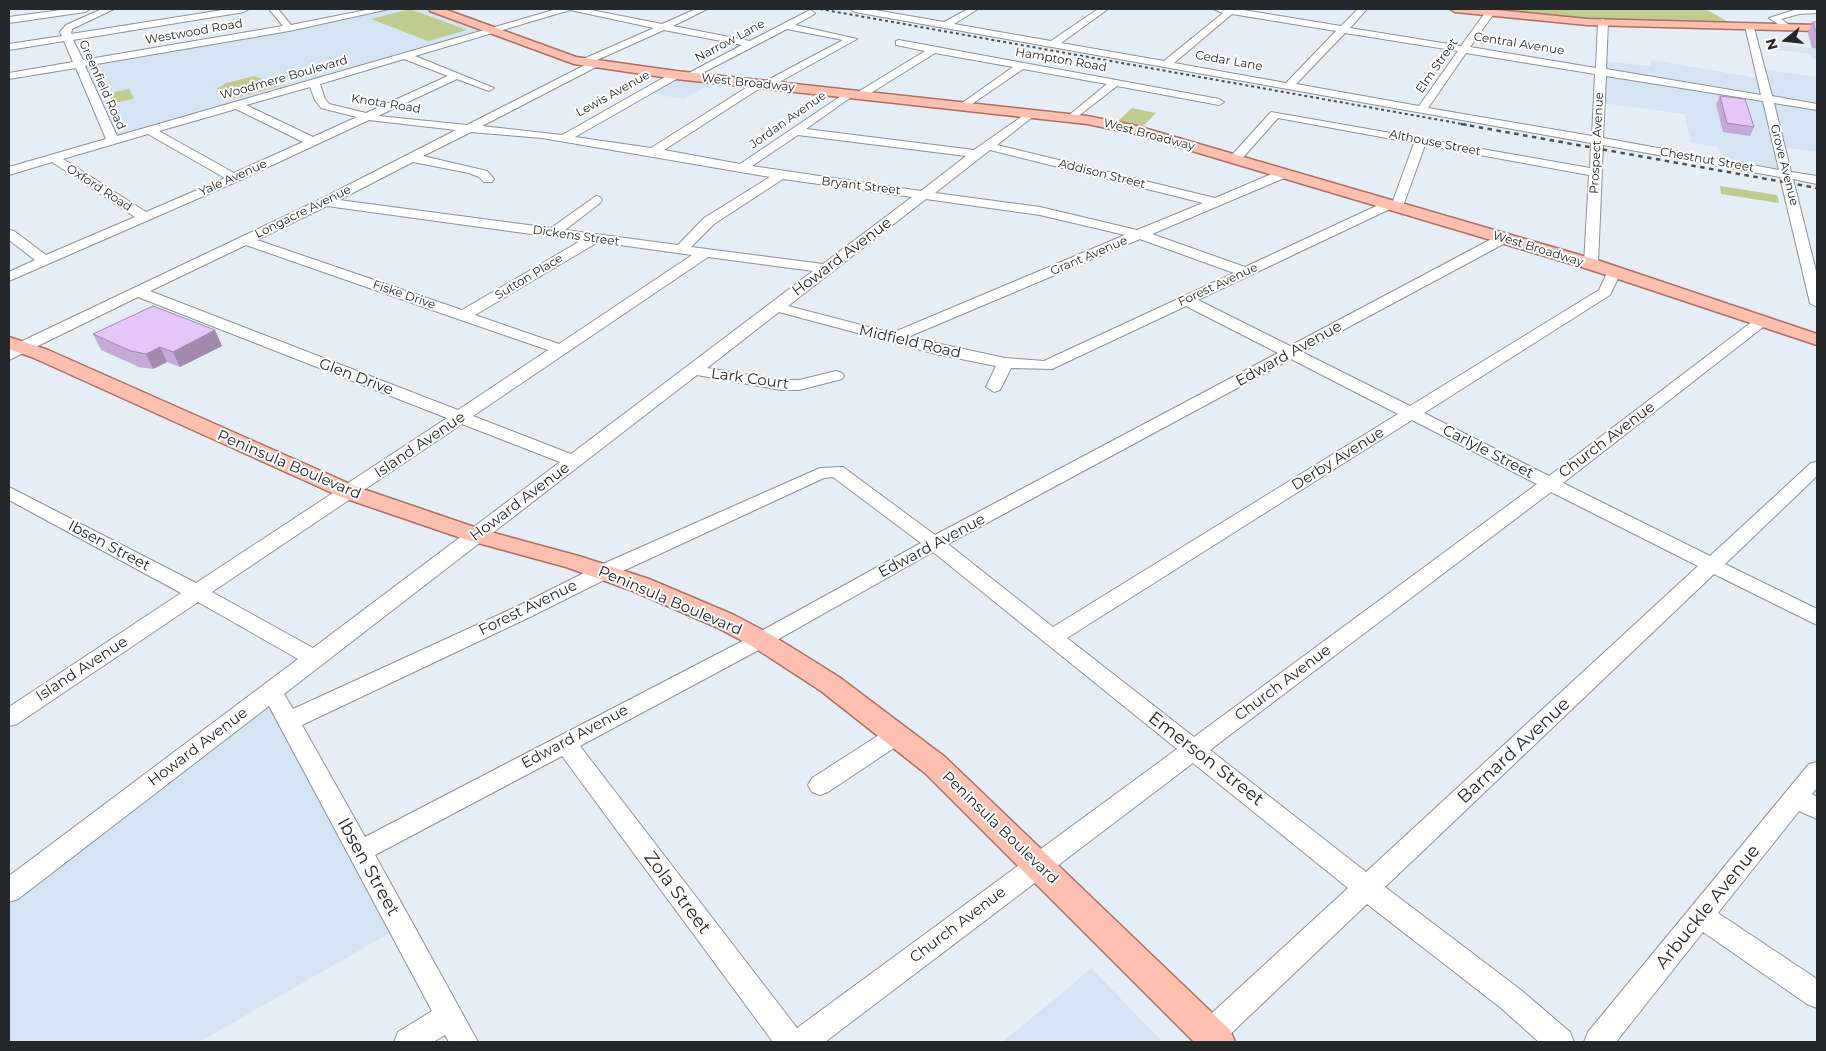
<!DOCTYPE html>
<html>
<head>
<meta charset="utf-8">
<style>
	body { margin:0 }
	#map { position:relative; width:1826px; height:1051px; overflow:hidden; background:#e5eef6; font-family:Montserrat,sans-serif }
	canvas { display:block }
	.frame { position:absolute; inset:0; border:10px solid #25282b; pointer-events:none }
	.north { position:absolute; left:1761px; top:15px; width:50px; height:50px; -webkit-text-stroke:4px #fff; paint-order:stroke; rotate:254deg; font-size:14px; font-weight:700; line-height:20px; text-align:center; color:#25282b }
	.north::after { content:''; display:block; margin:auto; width:18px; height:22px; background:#25282b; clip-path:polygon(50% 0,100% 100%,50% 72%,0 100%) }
</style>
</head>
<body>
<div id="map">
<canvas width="1826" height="1051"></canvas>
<div class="frame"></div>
<div class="north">N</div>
</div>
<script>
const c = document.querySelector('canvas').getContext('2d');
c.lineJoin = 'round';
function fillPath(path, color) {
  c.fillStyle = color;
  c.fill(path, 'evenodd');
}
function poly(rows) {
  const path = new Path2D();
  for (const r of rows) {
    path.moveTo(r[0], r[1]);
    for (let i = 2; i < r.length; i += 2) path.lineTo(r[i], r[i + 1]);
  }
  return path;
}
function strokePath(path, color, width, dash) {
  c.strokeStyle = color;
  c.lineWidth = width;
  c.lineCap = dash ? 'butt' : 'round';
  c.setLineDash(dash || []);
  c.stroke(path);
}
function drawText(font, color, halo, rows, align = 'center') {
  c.font = font + ' Montserrat,sans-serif';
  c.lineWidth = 4;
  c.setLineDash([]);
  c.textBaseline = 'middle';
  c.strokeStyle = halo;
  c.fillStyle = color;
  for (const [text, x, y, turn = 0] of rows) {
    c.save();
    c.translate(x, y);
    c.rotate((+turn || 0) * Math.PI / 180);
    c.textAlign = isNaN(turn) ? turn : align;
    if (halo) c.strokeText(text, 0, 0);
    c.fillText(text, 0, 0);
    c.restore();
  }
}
fillPath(poly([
	[391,9,424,9,484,31,118,137,84,65,283,31],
	[1763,43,1817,49,1817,59,1813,59,1810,54,1764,48],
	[1652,60,1763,79,1761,69,1817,77,1817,152,1780,147,1785,176,1722,164,1719,147,1691,143,1684,114,1602,103,1604,61,1650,66],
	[675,76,716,81,684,99,648,93],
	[274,693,402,926,199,1042,9,1042,9,894],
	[1091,968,1163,1042,1002,1042,1056,998]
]), '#d5e4f2');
fillPath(poly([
	[410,9,467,30,428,41,371,19],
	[1462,9,1712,9,1707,10,1734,25,1557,19],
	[254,76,280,86,235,98,223,96,217,92,218,88,226,83],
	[129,89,134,99,113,103,108,93],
	[1132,108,1156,113,1142,127,1117,122],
	[1720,186,1777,195,1779,203,1721,194]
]), '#c0cb90');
const minor = poly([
	[68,9,90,9,85,12,9,23,9,17,68,9],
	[102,9,114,9,72,29,71,34,229,9,249,9,244,12,73,40,83,60,283,26,269,9,278,9,291,25,371,9,389,9,289,31,85,66,117,136,557,9,586,9,662,24,696,9,707,9,673,26,750,41,810,10,815,13,813,15,795,25,857,39,774,85,757,90,664,150,740,164,850,90,854,91,854,95,806,129,974,150,1031,110,1037,113,1035,115,997,145,1215,198,1281,170,1289,170,1291,173,1289,176,1152,234,1245,267,1387,201,1393,201,1414,143,1278,118,1239,162,1231,162,1231,156,1271,112,1590,168,1591,143,855,12,850,9,869,9,944,22,968,9,978,9,954,24,1051,41,1098,9,1108,9,1061,43,1164,61,1223,13,1213,9,1237,9,1341,26,1358,9,1367,9,1350,28,1461,46,1487,10,1490,9,1495,12,1470,47,1596,68,1598,22,1603,19,1608,22,1606,69,1761,95,1745,26,1753,24,1772,96,1817,104,1817,110,1774,103,1791,172,1817,176,1817,184,1793,179,1817,275,1817,307,1810,303,1780,177,1603,145,1598,264,1596,267,1586,267,1584,264,1589,175,1425,145,1402,209,1392,208,1198,300,1290,346,1499,235,1509,235,1511,238,1509,241,1302,352,1410,406,1599,290,1609,269,1619,269,1621,272,1610,295,1424,413,1549,476,1757,318,1767,318,1769,321,1767,324,1563,483,1710,556,1811,463,1817,462,1817,476,1725,564,1817,609,1817,625,1714,574,1385,887,1521,990,1570,1032,1574,1042,1539,1042,1501,1008,1367,904,1222,1042,1199,1042,1196,1034,1200,1024,1348,888,1193,763,825,1042,773,1042,562,756,375,855,478,1042,449,1042,445,1035,433,1042,394,1042,398,1032,432,1011,269,706,18,899,9,902,9,876,298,659,198,602,17,724,9,726,9,707,181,593,9,500,9,487,196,583,447,418,138,297,9,360,9,348,16,344,321,199,456,130,369,120,238,181,9,281,9,272,35,260,9,240,9,230,14,231,46,255,135,217,52,162,9,175,9,167,106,139,76,68,9,79,9,73,73,62,64,41,9,50,9,44,62,36,60,32,66,25,102,9],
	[570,10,654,28,581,60,580,62,585,65,467,125,378,116,457,79,489,91,494,88,415,56,570,10],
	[1232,14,1336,31,1286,83,1174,63,1232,14],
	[787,29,843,40,766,81,749,86,651,148,575,137,680,77,680,73,672,73,562,135,482,126,600,65,601,63,597,60,664,30,742,45,685,75,684,77,689,80,787,29],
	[1345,33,1458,51,1419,106,1296,84,1345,33],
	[1466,53,1595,74,1592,136,1428,108,1466,53],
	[404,59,448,76,366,113,329,104,325,99,320,84,404,59],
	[1606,76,1763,101,1779,170,1603,138,1606,76],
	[310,87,315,100,321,108,357,117,313,137,246,105,310,87],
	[236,109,303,142,234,173,159,131,236,109],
	[471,132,542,138,770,177,704,218,678,245,565,230,600,203,602,200,600,197,596,196,551,228,339,200,413,162,469,173,479,177,484,182,492,182,494,179,487,171,423,156,471,132],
	[148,134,225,178,146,212,63,159,148,134],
	[798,135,966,156,921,191,752,166,798,135],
	[990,150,1203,203,1137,230,1040,207,935,193,990,150],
	[783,179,912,197,823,264,691,247,714,224,783,179],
	[926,199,1040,215,1125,235,892,333,788,306,926,199],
	[327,206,553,237,582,240,462,310,257,240,327,206],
	[1140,239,1234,273,1044,361,1005,358,908,337,1140,239],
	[598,242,692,255,559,344,475,315,598,242],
	[246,245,458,319,548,350,458,410,150,291,246,245],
	[708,257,813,271,571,454,473,416,708,257],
	[1186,306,1278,353,935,535,843,467,820,468,596,567,518,606,293,709,284,694,697,375,781,390,799,390,842,379,844,376,842,373,836,371,799,380,781,380,707,368,779,312,936,354,996,366,986,387,994,392,1000,390,1011,368,1052,369,1186,306],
	[1291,359,1398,414,1053,627,948,544,1291,359],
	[1412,420,1537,484,1194,737,1067,638,1412,420],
	[462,424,560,462,313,648,212,592,462,424],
	[833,477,921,543,754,635,365,837,302,725,532,616,610,577,824,478,833,477],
	[1551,492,1698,566,1366,872,1210,750,1551,492],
	[933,552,1177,749,797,1028,580,746,768,645,933,552],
	[1797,9,1817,9,1817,13,1799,14,1781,19,1792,27,1787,30,1769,18,1797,9],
	[899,40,1219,99,1224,102,1219,105,1117,86,1072,121,1068,120,1068,116,1107,84,1023,69,966,108,962,107,962,103,1013,67,935,53,866,96,858,96,858,92,925,51,896,45,896,41,899,40],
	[898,725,906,728,909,734,906,740,828,792,820,795,812,792,808,785,812,778,890,728,898,725],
	[1817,762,1817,788,1812,794,1817,797,1817,819,1799,811,1718,913,1817,979,1817,1008,1807,1004,1703,932,1616,1042,1584,1042,1588,1032,1809,764,1817,762]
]);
const major = poly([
	[429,9,444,9,576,57,676,71,1087,116,1137,126,1597,260,1817,334,1817,345,1585,268,1135,134,1087,124,676,79,574,64,430,11,429,9],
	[1450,9,1486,9,1587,19,1817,25,1817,31,1587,25,1455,12,1450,9],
	[9,337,48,350,357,487,483,530,582,557,649,579,734,615,770,634,839,677,945,757,1230,1030,1235,1042,1194,1042,925,773,821,691,752,646,716,627,633,591,566,567,467,540,341,497,34,358,9,349,9,337]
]);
strokePath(minor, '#8b929a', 2);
strokePath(major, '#af6f5f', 3);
fillPath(minor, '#fff');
fillPath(major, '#fcbfb0');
strokePath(poly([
	[820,9,1468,125]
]), '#494e51', 2, [3, 3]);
strokePath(poly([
	[1461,124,1817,188]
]), '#494e51', 2.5, [4.5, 4.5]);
fillPath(poly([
	[1813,22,1817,22,1817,49,1812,48,1808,33],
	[1720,96,1754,127,1750,136,1723,132,1716,104],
	[215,330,222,346,180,367,167,362,153,369,139,367,101,350,93,334]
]), '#c4aad7');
fillPath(poly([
	[215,330,222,346,180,367,173,352],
	[160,347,167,362,153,369,146,354]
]), '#a08baf');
const building = poly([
	[1813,22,1817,22,1817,35,1813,22],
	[1720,96,1745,99,1754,127,1727,123,1720,96],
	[153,306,215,330,173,352,160,347,146,354,131,351,93,334,153,306]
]);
fillPath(building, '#e4c6fa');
strokePath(building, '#a08baf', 1);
drawText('12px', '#25282b', '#fff', [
	["Westwood Road",194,32,-10],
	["Narrow Lane",730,41,-28],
	["Central Avenue",1519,44,9],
	["Hampton Road",1061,60,10],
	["Cedar Lane",1229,61,10],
	["Elm Street",1437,66,-55],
	["Woodmere Boulevard",284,78,-16],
	["West Broadway",748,83,6],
	["Greenfield Road",102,85,66],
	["Lewis Avenue",613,94,-29],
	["Knota Road",386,104,9],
	["Jordan Avenue",788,120,-35],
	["West Broadway",1149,135,15],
	["Althouse Street",1435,143,11],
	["Prospect Avenue",1597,143,-87],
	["Chestnut Street",1707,160,10],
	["Grove Avenue",1784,165,76],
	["Addison Street",1102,174,14],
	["Yale Avenue",233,178,-24],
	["Bryant Street",861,186,7],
	["Oxford Road",99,188,33],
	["Longacre Avenue",303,212,-26],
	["Dickens Street",576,236,8],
	["West Broadway",1538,249,17],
	["Grant Avenue",1089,256,-23],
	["Sutton Place",529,277,-31],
	["Forest Avenue",1218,285,-25],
	["Fiske Drive",404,295,19]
]);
drawText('15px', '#25282b', '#fff', [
	["Howard Avenue",842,257,-37],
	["Midfield Road",910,342,13],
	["Edward Avenue",1289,354,-29],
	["Glen Drive",356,377,21],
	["Lark Court",750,379,8],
	["Church Avenue",1607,440,-37],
	["Island Avenue",420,445,-34],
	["Carlyle Street",1488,452,27],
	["Derby Avenue",1338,459,-32],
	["Peninsula Boulevard",289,465,23],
	["Howard Avenue",520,502,-37],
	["Ibsen Street",109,546,28],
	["Edward Avenue",932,546,-28],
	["Peninsula Boulevard",670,601,23],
	["Forest Avenue",528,608,-26],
	["Island Avenue",82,669,-33],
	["Church Avenue",1283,683,-37],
	["Edward Avenue",575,737,-28],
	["Howard Avenue",198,747,-37],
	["Peninsula Boulevard",1000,828,44],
	["Church Avenue",958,925,-37]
]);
drawText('18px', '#25282b', '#fff', [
	["Barnard Avenue",1514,751,-43],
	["Emerson Street",1206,759,38],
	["Ibsen Street",368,867,61],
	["Zola Street",677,893,53],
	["Arbuckle Avenue",1708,907,-51]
]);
</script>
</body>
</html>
